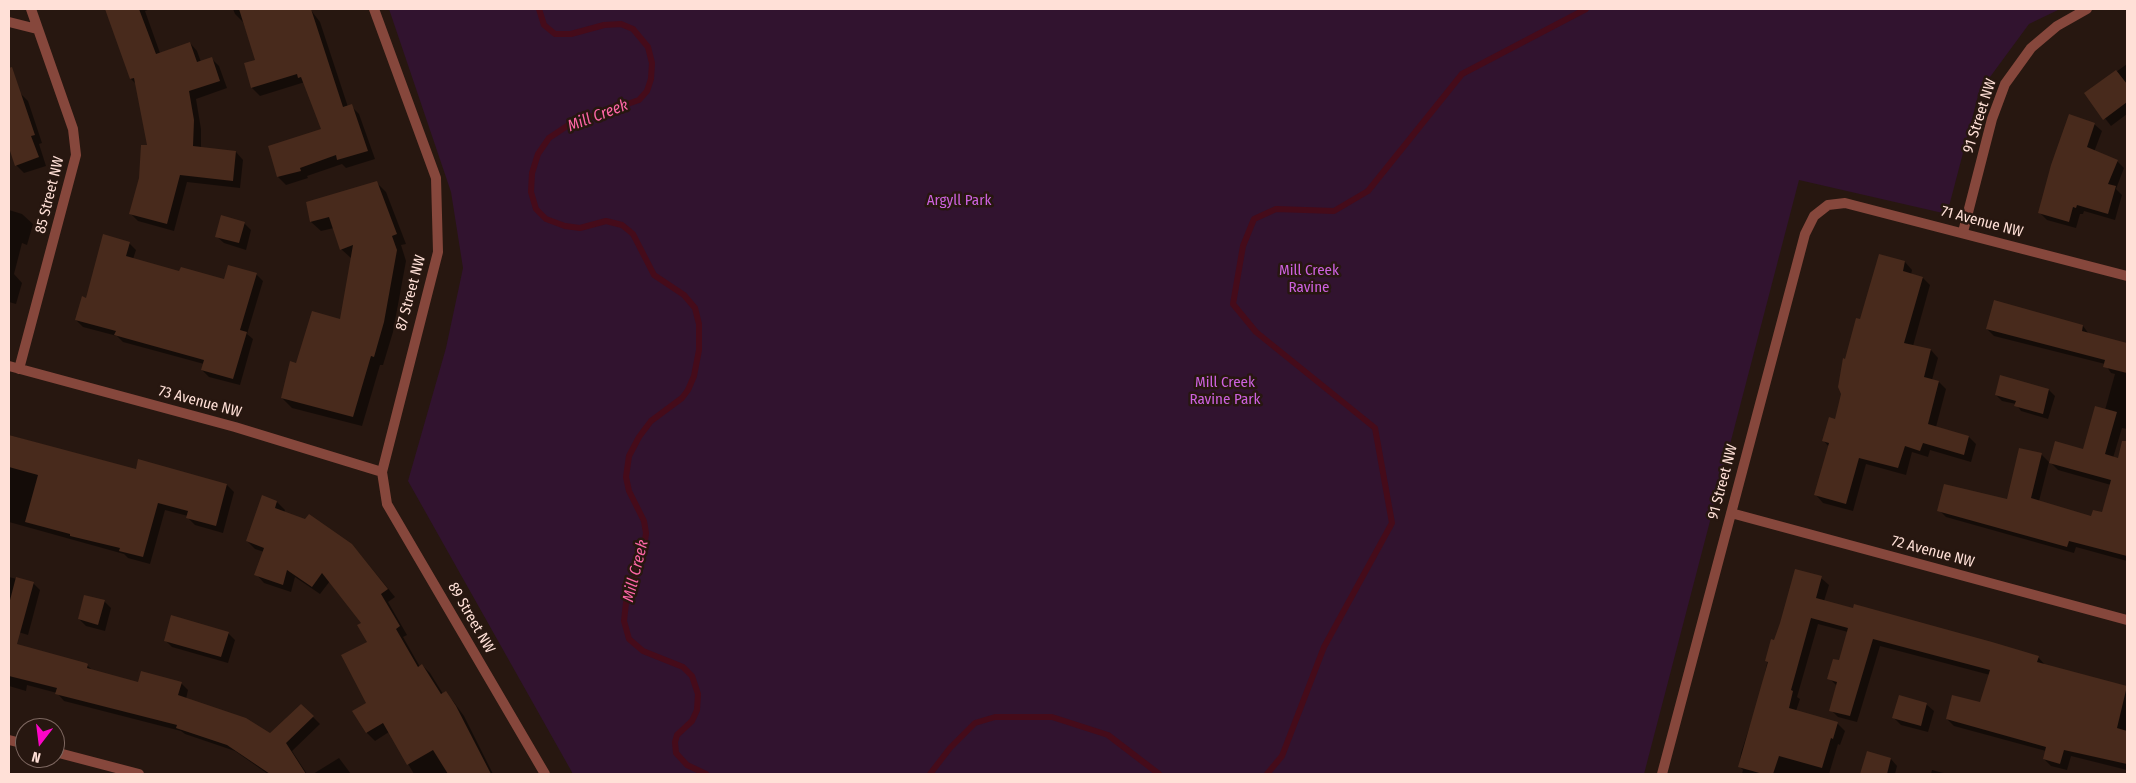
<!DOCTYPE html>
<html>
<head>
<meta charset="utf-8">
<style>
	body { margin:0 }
	#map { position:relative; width:2136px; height:783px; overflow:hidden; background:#271710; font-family:"Fira Sans Condensed",sans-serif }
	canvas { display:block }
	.frame { position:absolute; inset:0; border:10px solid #ffe0d7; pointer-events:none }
	.north { position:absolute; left:15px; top:718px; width:50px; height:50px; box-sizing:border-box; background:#271710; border:1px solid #7d6760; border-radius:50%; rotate:195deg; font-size:14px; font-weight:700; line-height:20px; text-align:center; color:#ffe0d7 }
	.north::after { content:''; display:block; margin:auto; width:18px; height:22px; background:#fc05c7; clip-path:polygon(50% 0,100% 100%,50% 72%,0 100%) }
</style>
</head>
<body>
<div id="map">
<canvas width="2136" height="783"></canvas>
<div class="frame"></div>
<div class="north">N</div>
</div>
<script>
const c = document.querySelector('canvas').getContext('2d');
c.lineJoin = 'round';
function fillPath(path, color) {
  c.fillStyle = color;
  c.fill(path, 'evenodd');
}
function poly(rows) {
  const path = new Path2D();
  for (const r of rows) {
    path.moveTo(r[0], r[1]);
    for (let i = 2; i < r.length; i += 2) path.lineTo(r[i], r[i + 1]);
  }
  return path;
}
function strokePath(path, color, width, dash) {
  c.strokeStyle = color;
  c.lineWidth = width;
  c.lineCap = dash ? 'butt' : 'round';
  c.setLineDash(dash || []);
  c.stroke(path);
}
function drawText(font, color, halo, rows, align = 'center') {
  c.font = font + ' "Fira Sans Condensed",sans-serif';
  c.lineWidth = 5;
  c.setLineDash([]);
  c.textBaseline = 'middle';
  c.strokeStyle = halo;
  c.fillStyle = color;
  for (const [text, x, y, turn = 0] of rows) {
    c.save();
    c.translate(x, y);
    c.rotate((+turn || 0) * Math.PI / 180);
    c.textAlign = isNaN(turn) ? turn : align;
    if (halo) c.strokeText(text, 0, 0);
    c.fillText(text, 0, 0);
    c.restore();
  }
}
fillPath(poly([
	[389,9,2060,9,2029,24,1979,92,1947,214,1799,180,1644,774,573,774,408,481,446,348,463,268,451,192]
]), '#31132f');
fillPath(poly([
	[106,9,150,9,145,11,160,53,190,43,197,51,201,62,212,59,219,66,227,88,196,99,201,129,201,148,236,152,243,160,240,188,187,182,174,231,138,221,131,214,148,147,136,84,131,79],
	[233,9,310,9,320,22,348,107,351,106,359,114,375,159,346,168,342,164,307,176,308,178,286,185,278,177,323,130,305,82,260,96,252,88,246,64,257,61,243,22,235,14],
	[2127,64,2127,114,2111,126,2086,94],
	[19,92,28,101,42,143,39,144,46,166,24,173,16,165,9,148,9,96],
	[2094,124,2102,131,2094,152,2117,161,2124,168,2116,189,2122,195,2115,220,2084,211,2083,214,2080,214,2076,228,2047,220,2040,213],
	[376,182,386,192,406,244,401,245,406,261,393,332,383,365,380,365,362,426,292,408,282,398,297,364,341,320,352,259,341,249,334,228,321,231,311,222,307,203],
	[9,210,22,214,33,224,27,245,22,243,14,274,22,283,16,304,9,302],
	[244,223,251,230,246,250,224,243,216,236],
	[129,243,136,250,133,259,180,273,225,280,256,274,263,281,247,334,253,339,240,385,209,377,202,370,204,364,123,342,117,336,83,327,76,320,87,299],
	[1880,255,1905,262,1912,270,1911,275,1923,278,1930,285,1913,346,1931,350,1938,358,1932,380,1939,382,1946,389,1936,427,1969,437,1976,444,1971,462,1930,450,1928,457,1912,452,1906,475,1866,464,1853,511,1823,503,1816,495,1829,447,1824,441,1836,420,1842,394,1846,360,1861,320],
	[2083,326,2089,334,2127,344,2127,429,2122,428,2113,458,2127,462,2127,561,2076,547,2074,553,1946,517,1939,510,2008,501,2020,449,2042,455,2049,462,2039,501,2092,518,2103,514,2111,485,2058,470,2050,462,2084,451,2105,410,2115,374,2111,373,2105,364,1994,336,1987,329],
	[2049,390,2055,396,2048,419,2021,411,2016,404,2002,401,1996,395],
	[9,435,136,471,227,485,234,492,223,533,195,525,188,518,188,516,165,510,150,564,128,558,124,554,9,522],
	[277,502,285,510,284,513,350,544,359,553,395,597,388,602,407,635,403,637,420,667,422,665,430,673,443,694,445,693,453,701,464,716,493,774,414,774,389,732,375,741,367,733,354,712,368,703,369,642,363,623,330,581,320,594,295,577,291,592,264,583,256,574,264,552,255,549,247,541],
	[9,577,33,583,40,590,28,635,12,630,9,627],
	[1821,578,1829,585,1824,601,2038,657,2045,665,2127,687,2127,770,2071,756,2067,770,2051,766,2044,759,2046,751,1954,726,1947,719,1981,704,1990,675,1880,646,1857,722,1838,717,1831,710,1837,686,1829,678,1840,662,1848,632,1818,624,1797,697,1800,699,1796,711,1838,724,1845,731,1840,745,1838,744,1829,774,1742,774,1743,770,1739,766,1741,753,1760,695,1772,641,1775,642],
	[104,601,111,608,105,631,86,626,79,619],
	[228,633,235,640,228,663,172,647,165,640],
	[9,643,86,664,93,671,139,684,181,683,188,690,186,699,271,735,301,705,320,724,292,751,307,774,268,774,235,751,185,734,181,731,64,701,57,693,27,685,26,691,9,686],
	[1926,704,1934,711,1928,732,1901,725,1894,718],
	[1868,752,1891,759,1897,766,1895,774,1861,774],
	[339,758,351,774,313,774],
	[1932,770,1947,774,1931,774]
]), '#0007');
strokePath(poly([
	[539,9,544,25,555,34,571,34,604,25,621,24,633,29,648,47,652,63,651,79,647,91,639,100,570,124,549,138,538,154,532,173,531,192,536,209,546,219,565,226,580,228,606,221,622,225,633,234,654,275,684,295,695,308,699,324,699,350,694,376,688,390,682,398,651,421,639,437,629,456,626,477,629,491,644,521,646,533,644,548,626,603,624,621,629,639,643,651,683,667,692,676,698,694,697,710,692,721,677,735,675,742,676,753,687,765,706,774],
	[930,774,950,748,975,723,995,717,1052,717,1108,735,1159,774],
	[1267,774,1282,756,1324,647,1392,523,1375,428,1256,332,1233,304,1243,246,1254,219,1276,209,1334,211,1368,191,1462,74,1586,9]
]), '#450b1a', 6);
fillPath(poly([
	[105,9,139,9,156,54,190,42,197,62,212,57,220,81,189,91,194,120,193,146,236,151,233,181,180,175,167,224,129,214,139,178,141,145,147,145,134,78,130,79],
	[239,9,311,9,343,107,352,104,368,151,337,160,336,155,300,168,301,171,277,177,268,146,321,129,301,77,298,78,297,74,251,88,244,63,255,60],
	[12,67,35,135,31,136,39,157,15,166,9,148,9,68],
	[2116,70,2127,84,2127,102,2103,120,2084,93],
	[2069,114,2095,123,2087,147,2118,160,2108,184,2116,186,2108,214,2077,205,2076,208,2073,207,2069,222,2038,213,2051,165],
	[377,181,397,234,392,236,397,250,384,322,374,357,371,356,353,417,281,398,290,361,296,363,312,311,340,319,353,245,340,250,329,217,310,222,306,202],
	[221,215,245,222,239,243,215,237],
	[103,234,130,242,126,256,179,271,181,267,224,279,228,265,257,273,240,330,247,332,233,379,201,370,204,360,114,335,116,331,75,320,82,296,86,298],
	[1879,254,1905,261,1903,271,1923,277,1904,343,1931,349,1924,377,1939,381,1928,424,1969,436,1964,455,1923,443,1920,451,1905,446,1898,468,1859,458,1846,504,1814,495,1829,443,1822,441,1829,417,1835,419,1841,394,1838,387,1843,358,1845,359,1856,318,1860,319],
	[1994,300,2083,325,2082,331,2127,343,2127,373,2103,367,2105,360,1986,329],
	[2000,375,2049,389,2043,414,2014,406,2016,401,1995,395],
	[2095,406,2117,412,2105,454,2118,458,2122,441,2127,441,2127,556,2069,541,2067,547,1937,511,1944,484,2007,499,2019,448,2042,453,2031,498,2091,516,2093,510,2102,512,2111,480,2049,463,2055,441,2083,449],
	[9,435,136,469,138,459,227,484,216,526,186,518,188,511,158,503,143,557,119,551,120,548,70,536,70,534,25,522,38,475,9,467],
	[262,495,277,501,275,508,305,519,309,514,352,544,388,589,381,594,400,626,396,629,418,667,422,664,441,694,446,691,456,706,491,774,448,774,433,750,407,765,383,723,366,733,352,711,366,703,341,655,367,642,357,625,361,623,322,573,312,587,287,570,283,585,254,575,264,548,246,541],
	[1795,569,1822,576,1816,598,1853,608,1854,604,1992,642,2039,656,2037,662,2127,686,2117,728,2127,731,2127,764,2064,750,2060,764,2043,759,2046,747,1946,719,1952,695,1980,702,1990,670,1873,639,1850,716,1829,711,1837,682,1827,679,1833,659,1839,660,1848,628,1811,618,1791,690,1793,691,1789,708,1838,722,1833,739,1831,738,1822,768,1779,756,1773,774,1763,774,1738,767,1768,662,1765,661,1771,639,1774,640,1780,623],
	[16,577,34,582,17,644,86,663,88,664,87,668,138,682,141,671,182,682,178,695,246,718,270,733,301,704,314,716,286,743,306,774,270,774,227,745,176,728,177,725,55,694,57,688,9,676,9,604],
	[84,595,105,600,98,625,78,619],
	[171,615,229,632,221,657,164,641],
	[1899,695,1927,703,1921,726,1892,718],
	[1867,751,1891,758,1887,774,1860,774]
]), '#482a1c');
strokePath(poly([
	[374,9,436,178,438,252,382,472,387,504,545,774],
	[9,22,37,29],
	[1963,232,1992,119,2005,84,2031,48,2057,26,2087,9],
	[9,366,235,427,382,472],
	[19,369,76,155,73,129,31,9],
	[1731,513,2127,620],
	[9,740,25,744],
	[55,752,139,774],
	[1662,774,1805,234,1814,216,1828,205,1845,203,2127,276]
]), '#86473c', 10);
drawText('15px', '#ffe0d7', '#271710', [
	["91 Street NW",1980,116,-72],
	["85 Street NW",50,195,-76],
	["71 Avenue NW",1982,222,15],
	["87 Street NW",411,293,-75],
	["73 Avenue NW",200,402,15],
	["91 Street NW",1723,482,-75],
	["72 Avenue NW",1933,552,15],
	["89 Street NW",471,618,60]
]);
drawText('15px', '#ce62df', '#271710', [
	["Argyll Park",959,201],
	["Mill Creek",1309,271],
	["Ravine",1309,288],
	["Mill Creek",1225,383],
	["Ravine Park",1225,400]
]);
drawText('italic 16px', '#fd66a6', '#271710', [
	["Mill Creek",598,116,-21],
	["Mill Creek",636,571,-76]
]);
</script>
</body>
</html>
